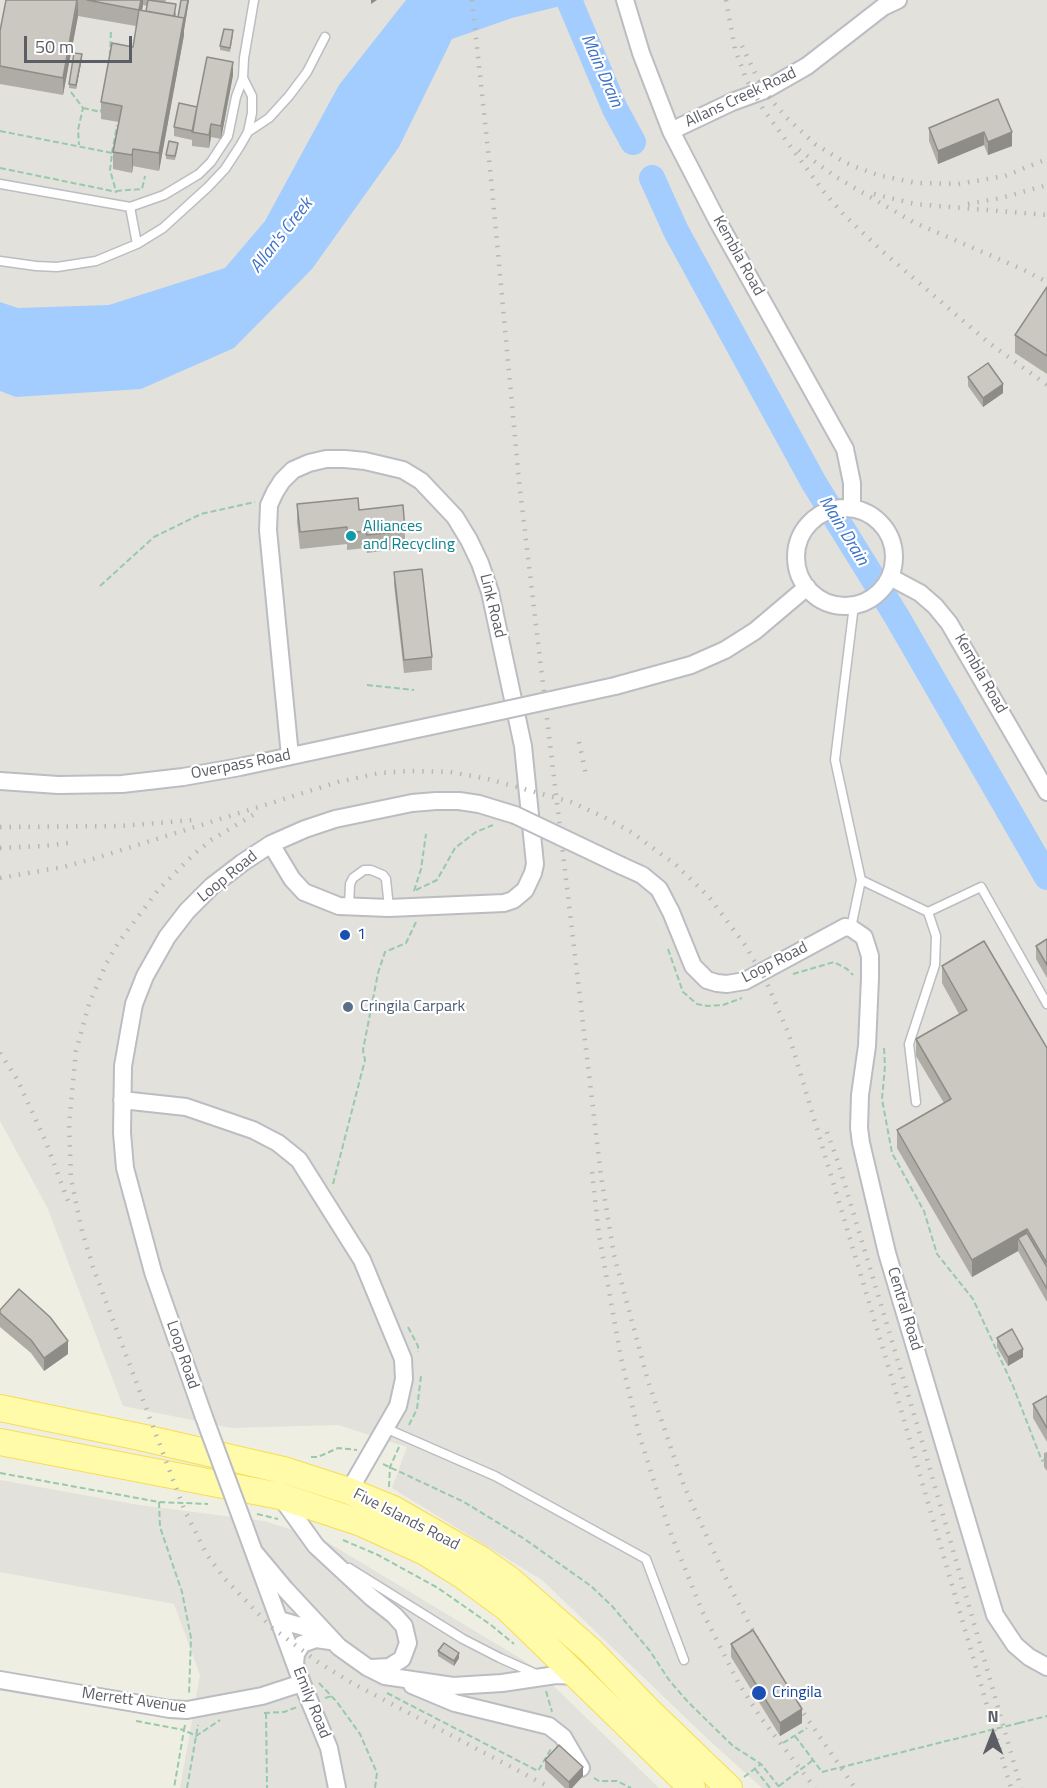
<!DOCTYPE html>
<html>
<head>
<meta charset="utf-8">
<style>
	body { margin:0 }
	#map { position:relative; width:1047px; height:1788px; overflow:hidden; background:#efeee3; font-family:"Titillium Web",sans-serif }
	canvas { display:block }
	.north { position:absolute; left:963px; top:1704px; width:60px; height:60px; -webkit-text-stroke:4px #fff; paint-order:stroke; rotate:0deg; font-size:16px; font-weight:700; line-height:24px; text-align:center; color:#5b5e65 }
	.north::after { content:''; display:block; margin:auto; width:21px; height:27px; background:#5b5e65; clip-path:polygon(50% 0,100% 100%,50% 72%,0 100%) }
	.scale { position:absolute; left:24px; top:36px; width:108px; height:27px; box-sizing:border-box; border:3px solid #5b5e65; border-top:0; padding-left:8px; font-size:18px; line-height:21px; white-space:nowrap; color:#5b5e65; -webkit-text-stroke:4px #fff; paint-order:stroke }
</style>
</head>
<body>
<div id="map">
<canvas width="1047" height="1788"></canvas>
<div class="north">N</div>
<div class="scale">50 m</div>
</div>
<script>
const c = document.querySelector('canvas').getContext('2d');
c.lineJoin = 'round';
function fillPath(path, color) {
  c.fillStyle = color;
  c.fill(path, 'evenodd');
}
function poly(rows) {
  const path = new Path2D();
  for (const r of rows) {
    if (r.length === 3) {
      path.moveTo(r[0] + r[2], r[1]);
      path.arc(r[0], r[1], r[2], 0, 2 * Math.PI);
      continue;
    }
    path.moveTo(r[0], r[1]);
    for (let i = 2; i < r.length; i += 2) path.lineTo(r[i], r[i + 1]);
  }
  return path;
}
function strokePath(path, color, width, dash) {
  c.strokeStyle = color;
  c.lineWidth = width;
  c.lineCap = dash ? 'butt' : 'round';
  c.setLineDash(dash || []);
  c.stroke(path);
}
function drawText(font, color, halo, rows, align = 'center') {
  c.font = font + ' "Titillium Web",sans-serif';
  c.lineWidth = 4.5;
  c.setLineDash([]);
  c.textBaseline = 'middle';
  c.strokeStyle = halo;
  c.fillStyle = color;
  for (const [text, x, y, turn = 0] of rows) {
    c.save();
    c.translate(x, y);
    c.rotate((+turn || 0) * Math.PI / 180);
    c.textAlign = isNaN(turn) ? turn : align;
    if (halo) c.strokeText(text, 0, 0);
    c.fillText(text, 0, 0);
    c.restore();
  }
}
fillPath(poly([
	[0,0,1047,0,1047,1788,762,1788,712,1743,542,1580,392,1488,407,1447,338,1425,231,1428,123,1406,47,1207,0,1121],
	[0,1480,139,1505,264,1521,322,1539,533,1666,659,1788,180,1788,200,1675,174,1604,0,1572]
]), '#e2e1db');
fillPath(poly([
	[406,0,585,0,512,18,452,39,399,147,312,269,234,348,141,389,16,397,0,391,0,302,18,308,109,305,225,268,265,221,339,85]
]), '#a3cdff');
strokePath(poly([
	[569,0,615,109,633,142],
	[652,178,676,231,814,483,897,617,1047,877]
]), '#a3cdff', 26);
const service = poly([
	[248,132,269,118,289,96,307,72,325,37],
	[0,184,130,207,164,195,199,174,211,162,228,136,236,97,243,78,244,58,254,0],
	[130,207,137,244],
	[0,261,36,266,57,267,96,261,137,244,163,228,208,187,225,169,240,146,248,132,252,113,252,96,243,78],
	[861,880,928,912,981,887,1047,1004],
	[349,906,350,884,353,878,364,870,371,870,383,875,386,879,389,908],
	[851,928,861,880,835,760,854,605],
	[916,1102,909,1044,935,965,936,936,928,912],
	[385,1428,495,1476,646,1559,684,1660],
	[349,1568,463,1639,500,1658,536,1674]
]);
const minor = poly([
	[625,0,641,53,671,131,717,220,845,449,852,483,852,508],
	[671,131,732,102,765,90,807,66,883,7,898,0],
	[845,557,49],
	[890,577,920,593,935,606,949,623,1047,792],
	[615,686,691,665,725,650,755,631,807,587],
	[0,781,58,785,122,784,183,777,240,767,478,716],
	[271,844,292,879,304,892,339,906,389,908,504,903,513,900,525,890,533,873,535,864,523,746,490,592,480,563,469,540,455,517,421,481,403,470,365,461,345,459,326,459,309,463,293,470,282,481,275,492,269,505,268,530,290,756],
	[622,866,642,875,659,889,671,912,693,966,707,980,717,983,727,984,745,981,845,927,851,928,864,937,870,956,870,978,867,1046,860,1095,859,1128,861,1143,887,1253,995,1615,1015,1645,1029,1657,1047,1667],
	[122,1100,186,1107,253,1130,278,1143,299,1160,362,1260,403,1359,404,1379,398,1406,349,1491],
	[204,1417,153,1272,125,1168,122,1133,123,1066,134,1004,145,976,167,937,187,911,212,886,242,863,271,844,305,829,335,819,412,803,436,801,459,801,479,804,515,815],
	[280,1496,316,1546,371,1597,394,1615,404,1626,408,1643,402,1659,389,1667,371,1668],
	[244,1525,302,1683,329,1748,337,1788],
	[255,1553,285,1589,339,1647,367,1667,385,1676,453,1686,502,1683,556,1675,578,1676],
	[279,1620,311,1629,324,1636],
	[295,1664,296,1654,302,1644,316,1639,330,1641],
	[0,1680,170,1709,187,1710,262,1696,302,1683],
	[412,1685,455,1703,549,1726,563,1737,581,1768]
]);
const primary = poly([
	[0,1408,140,1437,287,1471,349,1491,393,1509,480,1559,510,1580,590,1650,647,1709,729,1788],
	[0,1442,280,1496,361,1523,425,1552,462,1575,507,1608,692,1788]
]);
strokePath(service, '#bbbdc3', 11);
strokePath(minor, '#bbbdc3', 20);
strokePath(primary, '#f8dd53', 28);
strokePath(poly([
	[110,56,111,29],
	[71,92,83,108,78,130,79,145],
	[83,108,101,112,101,109],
	[0,131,112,153,110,170,116,191,142,189,145,176],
	[112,153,117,125],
	[0,168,117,192],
	[100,586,154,537,201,514,255,502],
	[367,685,414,690],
	[416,890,437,880,455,848,476,832,493,825],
	[414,891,421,869,426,834],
	[668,949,683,992,697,1004,708,1006,723,1005,742,998],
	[793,974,834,962,847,969,853,975],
	[884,1048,885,1066,882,1099,892,1153,924,1211,937,1254,973,1299,1013,1386,1042,1461,1047,1458],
	[333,1184,365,1060,363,1050,378,973,385,952,406,943,416,922],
	[408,1327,418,1346,418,1352],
	[409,1425,417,1409,421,1376],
	[311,1457,318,1457,338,1448,357,1450],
	[383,1464,464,1502,523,1538,591,1586,612,1606,650,1651,669,1680,688,1702,733,1746,761,1764,780,1788],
	[0,1473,159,1502,208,1504],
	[389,1487,390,1467,399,1447],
	[159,1502,160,1527,182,1592,191,1638,189,1695],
	[257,1514,278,1519],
	[343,1540,378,1555,438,1588,491,1625,514,1644],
	[319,1683,337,1702,360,1734,377,1773,375,1788],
	[546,1691,552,1712],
	[387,1693,538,1771,551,1749],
	[325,1698,332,1696],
	[264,1713,284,1712,297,1707],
	[266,1713,267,1788],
	[136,1721,184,1730,174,1788],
	[1019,1723,1047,1716],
	[185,1725,184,1730,196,1736,220,1720],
	[795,1736,822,1772],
	[783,1743,807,1728],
	[755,1769,770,1788],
	[744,1777,761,1764],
	[594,1778,599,1781,617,1781,631,1788],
	[187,1788,198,1725]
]), '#97c9ab', 2, [6, 3]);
strokePath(service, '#fff', 8);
strokePath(minor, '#fff', 16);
strokePath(primary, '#fffba8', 26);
strokePath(poly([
	[472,0,492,188,519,481,601,1176,614,1255,648,1381,684,1486,729,1585,760,1644],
	[726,0,735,49,747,81,763,109,824,192,844,215,882,251,989,343,1047,385],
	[742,46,756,75,772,101,787,118,815,144,844,162,861,169,878,175,916,183,958,184,1005,176,1047,159],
	[799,150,836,177,913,222,1022,269,1047,282],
	[874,194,915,204,1047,215],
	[968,204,1001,198,1047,185],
	[579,742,586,775],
	[253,815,211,840,193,855,159,889,118,943,106,964,89,1004,76,1051,69,1124,71,1179,82,1231,93,1267,184,1509,207,1555,225,1579,271,1627,318,1662,352,1683,551,1788],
	[0,827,120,826,194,820],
	[0,848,43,846,68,843],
	[0,878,63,867,93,859,338,782,380,773,410,771,450,772,488,779,571,802,604,817,631,832,676,865,709,897,745,945,765,979,788,1032,895,1389,1011,1788],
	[0,1053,17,1079,45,1140,70,1206],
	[827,1132,838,1162,919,1431,1021,1788],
	[592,1172,599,1235,621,1358,639,1434,669,1529,702,1611,739,1684,761,1718,815,1788],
	[793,1698,855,1788]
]), '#b7b7b8', 4.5, [1.5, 8]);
const minorBridge = poly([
	[478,716,615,686],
	[515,815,622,866],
	[204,1417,244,1525]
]);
strokePath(minorBridge, '#bbbdc3', 20, []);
strokePath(poly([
	[822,1772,1019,1723],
	[779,1786,813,1760]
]), '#97c9ab', 2, [6, 3]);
strokePath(minorBridge, '#fff', 16);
fillPath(poly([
	[6,0,166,0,165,2,176,13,176,16,178,17,189,0,184,30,184,35,159,171,133,166,132,173,113,169,113,152,119,122,101,119,101,102,133,47,136,26,78,16,63,95,0,84,0,31],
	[143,5,147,6,146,11,142,10],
	[233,35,230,52,220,50,220,46],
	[82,58,76,89,69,88,69,84],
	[233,75,221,139,211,137,209,148,192,146,192,140,174,136,174,127],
	[998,99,1012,146,988,155,984,145,938,164,929,141,929,128],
	[178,147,175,160,166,159,166,155],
	[1047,287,1047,374,1015,353,1015,335],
	[968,377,1003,393,983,407,968,386],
	[297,504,359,510,405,531,405,548,367,553,366,548,347,550,347,544,300,549,297,522],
	[394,572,432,657,432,670,404,673,394,585],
	[1047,939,1047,978,1036,959,1036,946],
	[942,966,1047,1048,1047,1302,1018,1251,972,1277,897,1148,897,1130,944,1103,916,1056,916,1039,959,1014,942,983],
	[0,1310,68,1354,44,1371,31,1353,0,1327],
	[997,1338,1023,1357,1008,1366,997,1347],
	[1047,1396,1047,1442,1033,1418,1033,1404],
	[1047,1452,1047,1471,1044,1467,1044,1453],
	[731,1644,802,1723,780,1736,731,1657],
	[438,1651,459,1658,454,1666,438,1656],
	[545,1760,583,1776,572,1788,565,1788,545,1769]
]), '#aeaca5');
fillPath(poly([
	[78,0,78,16,63,95,63,78],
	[141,0,143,0,143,5,139,27,139,10],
	[188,0,189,0,184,30,184,21],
	[371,0,377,0,371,4],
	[184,18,184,35,159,171,159,153],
	[82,54,82,58,76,89,76,85],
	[233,62,233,75,221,139,221,126],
	[211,124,211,137,209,148,209,135],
	[984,132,984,145,938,164,938,151],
	[1012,132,1012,146,988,155,988,142],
	[133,149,133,166,132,173,132,155],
	[1003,384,1003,393,983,407,983,398],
	[1027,1229,1027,1246,1018,1238,1018,1251,972,1277,972,1260],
	[68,1341,68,1354,44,1371,44,1358],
	[1023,1349,1023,1357,1008,1366,1008,1357],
	[459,1653,459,1658,454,1666,454,1661],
	[802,1709,802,1723,780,1736,780,1723],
	[583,1767,583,1776,572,1788,569,1788,569,1782]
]), '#8d8c86');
const building = poly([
	[6,0,77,0,63,78,0,66,0,31,6,0],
	[87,0,141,0,139,10,87,0],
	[148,0,176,4,174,16,146,11,148,0],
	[181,0,188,0,184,21,184,18,178,17,181,0],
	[139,10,184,18,159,153,133,149,132,155,113,152,122,106,101,102,112,43,133,47,139,10],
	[224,29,233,30,230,48,220,46,224,29],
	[74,53,82,54,76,85,69,84,74,53],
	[207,57,233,62,221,126,211,124,209,135,192,132,207,57],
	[998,99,1012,132,988,142,984,132,938,151,929,128,998,99],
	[179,103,197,107,193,131,174,127,179,103],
	[169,141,178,143,175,156,166,155,169,141],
	[1047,287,1047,356,1015,335,1047,287],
	[988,363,1003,384,983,398,968,377,988,363],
	[358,498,359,510,403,505,405,531,367,535,366,531,347,533,347,527,300,532,297,504,358,498],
	[422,569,432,657,404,660,394,572,422,569],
	[1047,939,1047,965,1036,946,1047,939],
	[984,941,1047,1048,1047,1263,1027,1229,972,1260,897,1130,951,1099,916,1039,967,1010,942,966,984,941],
	[1027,1233,1047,1267,1047,1289,1018,1238,1027,1233],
	[19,1289,50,1317,68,1341,44,1358,31,1340,0,1313,0,1310,19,1289],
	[1012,1329,1023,1349,1008,1357,997,1338,1012,1329],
	[1047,1396,1047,1428,1033,1404,1047,1396],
	[753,1630,802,1709,780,1723,731,1644,753,1630],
	[444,1643,459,1653,454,1661,438,1651,444,1643],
	[559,1745,583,1767,569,1782,545,1760,559,1745]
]);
fillPath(building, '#cac8c0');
strokePath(building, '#8d8c86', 1.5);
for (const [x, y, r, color] of [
	[351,536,6,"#0f9aa8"],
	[345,935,6,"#1a4fb4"],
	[348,1007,6,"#5c6f8a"],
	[759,1693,8,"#1a4fb4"]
]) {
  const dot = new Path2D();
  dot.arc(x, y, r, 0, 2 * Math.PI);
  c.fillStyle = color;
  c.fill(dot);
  strokePath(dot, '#fff', 2);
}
drawText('16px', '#5b5e65', '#fff', [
	["Allans Creek Road",741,98,-25],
	["Kembla Road",738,256,61],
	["Link Road",492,606,76],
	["Kembla Road",980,674,60],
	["Overpass Road",241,765,-11],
	["Loop Road",228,877,-39],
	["Loop Road",775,963,-27],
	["Central Road",904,1309,73],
	["Loop Road",182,1355,71],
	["Five Islands Road",406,1520,27],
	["Merrett Avenue",134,1701,8],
	["Emily Road",311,1703,68]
]);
drawText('16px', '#0d838f', '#fff', [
	["Alliances",363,527],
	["and Recycling",363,545]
], 'left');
drawText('16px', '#164399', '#fff', [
	["1",357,935],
	["Cringila",772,1693]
], 'left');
drawText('16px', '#4e5e75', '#fff', [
	["Cringila Carpark",360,1007]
], 'left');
drawText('italic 18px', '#3f73c9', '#fff', [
	["Main Drain",601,71,66],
	["Allan's Creek",282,236,-52],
	["Main Drain",843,531,58]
]);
</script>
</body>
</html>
